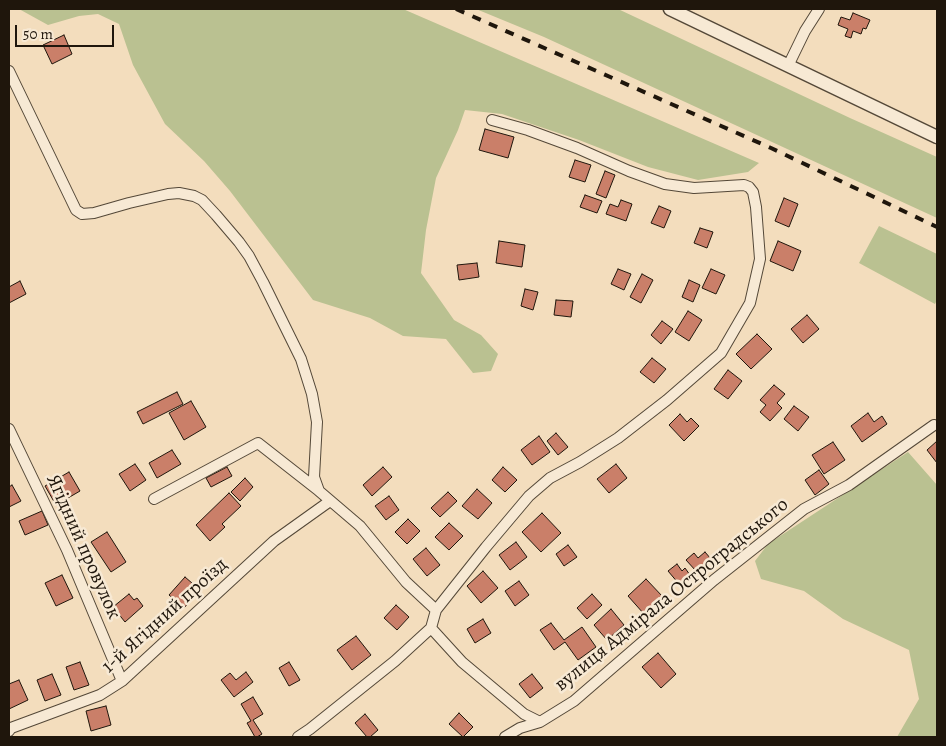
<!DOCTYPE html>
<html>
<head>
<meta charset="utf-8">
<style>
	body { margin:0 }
	#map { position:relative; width:946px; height:746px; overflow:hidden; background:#f3ddbd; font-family:Alegreya,serif }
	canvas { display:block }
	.frame { position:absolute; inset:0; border:10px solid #1f160c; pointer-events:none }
	.scale { position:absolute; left:15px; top:25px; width:99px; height:22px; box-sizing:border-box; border:2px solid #1f160c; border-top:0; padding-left:6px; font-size:15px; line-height:18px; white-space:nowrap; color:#1f160c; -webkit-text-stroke:4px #f7e9d4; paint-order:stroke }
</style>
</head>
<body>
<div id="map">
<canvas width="946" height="746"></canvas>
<div class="frame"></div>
<div class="scale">50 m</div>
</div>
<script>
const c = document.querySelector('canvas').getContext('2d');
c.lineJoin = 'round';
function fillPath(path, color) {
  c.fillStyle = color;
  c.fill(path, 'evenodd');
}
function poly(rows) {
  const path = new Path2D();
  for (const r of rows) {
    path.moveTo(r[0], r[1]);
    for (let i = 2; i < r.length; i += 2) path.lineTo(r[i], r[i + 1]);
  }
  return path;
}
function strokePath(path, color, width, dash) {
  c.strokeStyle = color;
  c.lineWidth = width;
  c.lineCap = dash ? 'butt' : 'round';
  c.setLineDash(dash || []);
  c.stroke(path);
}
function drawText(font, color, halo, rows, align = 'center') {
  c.font = font + ' Alegreya,serif';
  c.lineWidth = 5;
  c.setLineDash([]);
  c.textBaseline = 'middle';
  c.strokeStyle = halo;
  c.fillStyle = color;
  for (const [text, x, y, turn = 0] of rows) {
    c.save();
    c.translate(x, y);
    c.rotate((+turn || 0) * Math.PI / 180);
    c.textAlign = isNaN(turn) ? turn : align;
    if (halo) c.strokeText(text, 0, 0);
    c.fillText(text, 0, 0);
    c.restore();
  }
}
fillPath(poly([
	[19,9,403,9,759,163,748,172,698,180,648,167,579,140,502,114,465,110,458,130,436,178,426,230,421,273,454,320,481,335,498,354,491,371,473,373,446,339,403,336,370,318,313,300,230,191,204,161,165,124,133,65,119,24,98,14,79,16,48,25],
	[476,9,618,9,850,118,937,157,937,218,544,37],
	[879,226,937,254,937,300,935,304,859,263],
	[908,452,937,485,937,737,897,737,919,699,909,650,843,619,804,591,761,579,755,561,768,544]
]), '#bac191');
const building = poly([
	[853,13,870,20,866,29,863,28,861,34,853,31,851,38,845,36,848,29,838,25,841,17,850,20,853,13],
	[64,35,72,54,52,64,43,45,64,35],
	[485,129,514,137,508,158,479,150,485,129],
	[575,160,591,165,585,182,569,177,575,160],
	[605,171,615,175,606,198,596,194,605,171],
	[585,195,602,201,597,213,580,207,585,195],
	[784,198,798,204,789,227,775,221,784,198],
	[621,200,632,204,626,221,606,214,610,204,618,207,621,200],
	[659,206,671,211,664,228,651,223,659,206],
	[700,228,713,232,707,248,694,243,700,228],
	[499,241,525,245,522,267,496,263,499,241],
	[778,241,801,251,793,271,770,261,778,241],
	[477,263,479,277,459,280,457,265,477,263],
	[618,269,631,274,624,290,611,284,618,269],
	[711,269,725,275,716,294,702,288,711,269],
	[642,274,653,280,641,303,630,297,642,274],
	[689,280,700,285,693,302,682,297,689,280],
	[20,281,26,294,9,303,9,287,20,281],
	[525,289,538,292,533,310,521,306,525,289],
	[556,300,573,301,571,317,554,315,556,300],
	[688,311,702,320,689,341,675,332,688,311],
	[807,315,819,329,803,343,791,329,807,315],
	[662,321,673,329,661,344,651,335,662,321],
	[757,334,772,349,751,369,736,354,757,334],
	[652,358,666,369,654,383,640,372,652,358],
	[728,370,742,381,728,399,714,389,728,370],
	[774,385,785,394,777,403,782,408,770,421,760,412,766,405,760,400,774,385],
	[177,392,183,404,143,424,137,412,177,392],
	[191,401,206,427,184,440,169,413,191,401],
	[794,406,809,417,798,431,784,419,794,406],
	[868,413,874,422,882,416,887,424,862,442,851,426,868,413],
	[680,414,687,422,691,418,699,426,684,441,669,425,680,414],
	[556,433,568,447,558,455,547,441,556,433],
	[539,436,550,452,532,465,521,450,539,436],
	[937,441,937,463,927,450,937,441],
	[833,442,845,460,824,474,812,455,833,442],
	[172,450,181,464,157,478,149,463,172,450],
	[135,464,146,480,130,491,119,474,135,464],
	[616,464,627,478,609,493,597,479,616,464],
	[227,467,232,476,211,487,206,478,227,467],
	[383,467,392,477,372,496,363,485,383,467],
	[503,467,517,480,505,492,492,480,503,467],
	[819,470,829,484,815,495,805,480,819,470],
	[69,472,80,491,56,505,45,486,69,472],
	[245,478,253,487,240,501,231,492,245,478],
	[12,485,21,501,9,507,9,487,12,485],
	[477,489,492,503,478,519,462,506,477,489],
	[448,492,457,501,440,517,431,508,448,492],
	[229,493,241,506,222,524,225,527,210,541,196,525,229,493],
	[389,496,399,510,386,520,375,506,389,496],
	[42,511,48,525,25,535,19,521,42,511],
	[542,513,561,533,541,552,522,532,542,513],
	[408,519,420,531,407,544,395,532,408,519],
	[449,523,463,536,449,550,435,537,449,523],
	[107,532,126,562,111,572,91,542,107,532],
	[516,542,527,557,510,570,499,555,516,542],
	[568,545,577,557,564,566,556,554,568,545],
	[426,548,440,565,427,576,413,559,426,548],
	[705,552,711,559,696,571,686,560,694,553,698,558,705,552],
	[677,564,682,571,685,568,690,575,679,584,668,571,677,564],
	[483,571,498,588,481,603,467,586,483,571],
	[62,575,73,598,56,606,45,583,62,575],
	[185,577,200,590,184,608,169,595,185,577],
	[646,579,663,597,644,614,628,596,646,579],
	[519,581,529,595,515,606,505,591,519,581],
	[129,594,134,600,137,598,143,606,125,622,113,607,129,594],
	[592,594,602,605,587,619,577,608,592,594],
	[396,605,409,617,397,630,384,618,396,605],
	[611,609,624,625,607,640,594,625,611,609],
	[483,619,491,633,475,643,467,629,483,619],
	[551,623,564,640,582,627,596,647,578,660,565,642,554,650,540,630,551,623],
	[356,636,371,655,352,670,337,650,356,636],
	[658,653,676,674,661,688,642,667,658,653],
	[80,662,89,685,74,690,66,667,80,662],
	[289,662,300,680,289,686,279,668,289,662],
	[246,672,253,682,234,697,221,680,230,673,236,680,246,672],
	[52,674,61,695,45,701,37,680,52,674],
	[532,674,543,688,530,698,519,684,532,674],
	[19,680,28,700,9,709,9,684,19,680],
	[253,697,263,714,253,720,262,734,257,737,255,737,247,723,251,721,241,704,253,697],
	[106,706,111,725,91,731,86,711,106,706],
	[459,713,473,727,463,737,449,724,459,713],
	[365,714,378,730,370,737,367,737,355,723,365,714]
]);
fillPath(building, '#ca7f69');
strokePath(building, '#1f160c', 1);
const minor = poly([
	[788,66,805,31,819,9],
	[9,71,76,210,82,214,94,213,129,203,168,194,179,193,194,196,202,200,216,215,239,242,249,256,263,282,301,359,312,394,317,422,314,477,319,491,360,526,406,582,436,610],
	[9,429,67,550,122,681],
	[154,499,258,443,318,490],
	[431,628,462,662,524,714,540,722],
	[9,731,11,728,100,695,122,681,274,541,330,501],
	[298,737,310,729,395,661,431,628,436,610,486,547,529,496,550,478,580,462,618,438,667,400,721,353,750,303,760,259,756,207,753,192,749,187,744,185,694,188,665,184,629,171,577,148,528,130,492,120],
	[505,737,520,728,540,722,574,701,714,580,804,509,849,485,934,425]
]);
const tertiary = poly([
	[670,9,937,137]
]);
strokePath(minor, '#544838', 12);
strokePath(tertiary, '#544838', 15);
strokePath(minor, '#f7e9d4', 10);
strokePath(tertiary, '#f7e9d4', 12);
strokePath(poly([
	[456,9,771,148,937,227]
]), '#1f160c', 4, [9, 9]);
drawText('20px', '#1f160c', '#f7e9d4', [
	["Ягідний провулок",83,547,66],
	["вулиця Адмірала Остроградського",672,595,-39],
	["1-й Ягідний проїзд",165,616,-42]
]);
</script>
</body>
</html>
